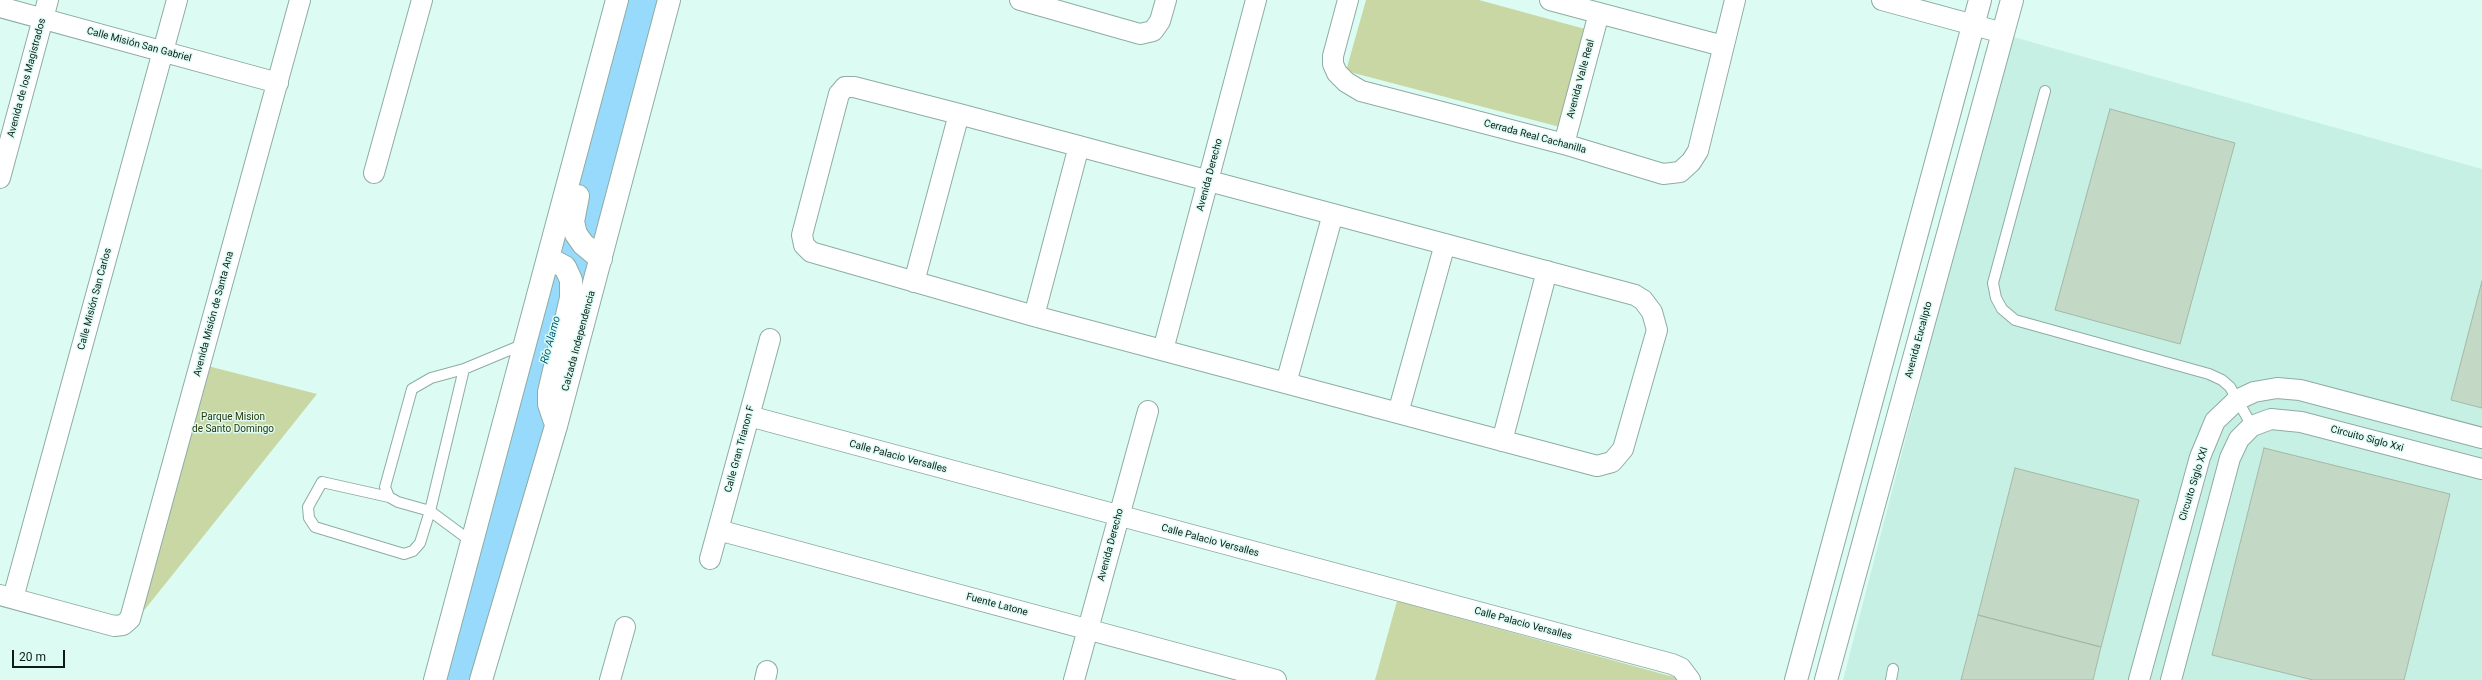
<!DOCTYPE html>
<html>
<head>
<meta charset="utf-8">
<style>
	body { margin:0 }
	#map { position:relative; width:2482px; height:680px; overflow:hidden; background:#dcfcf3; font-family:Roboto,sans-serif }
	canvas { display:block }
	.scale { position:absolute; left:12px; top:650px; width:53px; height:18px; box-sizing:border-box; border:2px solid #0e1a17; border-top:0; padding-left:5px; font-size:12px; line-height:14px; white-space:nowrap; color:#0e1a17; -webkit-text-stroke:3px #dcfcf3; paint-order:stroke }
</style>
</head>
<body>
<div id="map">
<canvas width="2482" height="680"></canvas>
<div class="scale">20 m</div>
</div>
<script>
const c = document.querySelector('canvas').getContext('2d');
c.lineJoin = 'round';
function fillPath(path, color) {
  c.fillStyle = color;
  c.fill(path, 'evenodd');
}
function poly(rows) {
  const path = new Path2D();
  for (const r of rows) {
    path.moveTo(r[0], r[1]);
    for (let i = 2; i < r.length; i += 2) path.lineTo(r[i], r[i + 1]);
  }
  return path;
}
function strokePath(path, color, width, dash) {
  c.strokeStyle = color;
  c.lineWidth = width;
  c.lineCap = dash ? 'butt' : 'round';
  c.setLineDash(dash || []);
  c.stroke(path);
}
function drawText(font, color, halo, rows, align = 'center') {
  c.font = font + ' Roboto,sans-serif';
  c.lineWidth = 3;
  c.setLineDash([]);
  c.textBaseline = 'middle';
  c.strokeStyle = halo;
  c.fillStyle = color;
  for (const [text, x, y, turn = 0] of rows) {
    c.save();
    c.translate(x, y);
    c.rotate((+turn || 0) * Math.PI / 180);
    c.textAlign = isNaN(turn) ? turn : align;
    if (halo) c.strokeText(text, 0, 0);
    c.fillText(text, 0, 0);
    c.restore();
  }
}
fillPath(poly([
	[2010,36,2482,169,2482,680,1843,680]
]), '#c7f0e5');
fillPath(poly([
	[1366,0,1479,0,1585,29,1560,127,1346,71],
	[200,364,317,394,130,628],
	[1397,601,1681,679,1681,680,1375,680]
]), '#c8d7a3');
strokePath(poly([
	[460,680,641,0]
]), '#97dafc', 32);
const building = poly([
	[2110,109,2235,143,2180,344,2055,310,2110,109],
	[2482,281,2482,408,2451,400,2482,281],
	[2264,448,2450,494,2404,680,2313,680,2212,655,2264,448],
	[2015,468,2139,500,2101,647,1978,615,2015,468],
	[1978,615,2101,647,2093,680,1961,680,1978,615]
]);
fillPath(building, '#c3d9c6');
strokePath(building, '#a4b9a7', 1);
const service = poly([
	[2045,91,1993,283,1996,298,2002,309,2015,320,2209,374,2222,380,2230,387,2252,426],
	[389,497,322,482,308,507,309,518,315,527,404,554,413,551,420,543,430,511,464,369],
	[472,542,430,511,398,502,389,497,385,487,412,389,431,378,464,369,524,344],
	[1891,680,1893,669]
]);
const minor = poly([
	[1020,0,1140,34,1153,31,1160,21,1166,0],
	[1348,0,1333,56,1333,64,1337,73,1346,82,1361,91,1564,144,1663,174,1680,172,1691,162,1698,151,1735,0],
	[1550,0,1723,46],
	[1882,0,2003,33],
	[0,7,278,83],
	[845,87,854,87,959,114,1635,295,1643,300,1652,312,1657,330,1623,449,1612,462,1597,466,1034,316,811,252,804,245,802,235,839,94,845,87],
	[1564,144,1599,13],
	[374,173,422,0],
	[0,178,48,0],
	[914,282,959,114],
	[1034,316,1079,146],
	[1163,350,1256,0],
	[1286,383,1333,214],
	[1398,413,1445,244],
	[749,416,1672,664,1681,668,1690,680],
	[1502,441,1547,271],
	[718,530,1276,680],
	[710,559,770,339],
	[0,595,114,626,123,625,130,619,300,0],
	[13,598,177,0],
	[610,680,625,627],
	[765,680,767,671],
	[1074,680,1148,411],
	[2139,680,2200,457,2215,421,2237,400,2254,392,2277,388,2300,390,2482,438],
	[2171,680,2230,458,2239,439,2252,426,2271,419,2301,422,2482,469]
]);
const tertiary = poly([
	[1796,680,1980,0],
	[1826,680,2012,0]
]);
const primary = poly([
	[578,196,573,222,576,234,583,244,601,259],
	[548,258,565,267,571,280,571,298,549,392,549,404,554,419],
	[435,680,617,0],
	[481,680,556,426,669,0]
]);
strokePath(service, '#8eaca4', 12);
strokePath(minor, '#8eaca4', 22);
strokePath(tertiary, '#8eaca4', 24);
strokePath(primary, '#8eaca4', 24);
strokePath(service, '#fff', 10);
strokePath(minor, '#fff', 20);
strokePath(tertiary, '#fff', 22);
strokePath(primary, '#fff', 22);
drawText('10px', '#0e1a17', '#dcfcf3', [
	["Calle Misión San Gabriel",139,45,15],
	["Avenida de los Magistrados",27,78,-75],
	["Avenida Valle Real",1581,79,-75],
	["Cerrada Real Cachanilla",1535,137,15],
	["Avenida Derecho",1210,175,-75],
	["Calle Misión San Carlos",95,299,-75],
	["Avenida Misión de Santa Ana",214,314,-75],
	["Avenida Eucalipto",1919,340,-75],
	["Calzada Independencia",579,341,-75],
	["Circuito Siglo Xxi",2367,439,15],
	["Calle Gran Trianon F",740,449,-75],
	["Calle Palacio Versalles",898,457,15],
	["Circuito Siglo XXI",2194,484,-73],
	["Calle Palacio Versalles",1210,541,15],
	["Avenida Derecho",1111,545,-75],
	["Fuente Latone",997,605,15],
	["Calle Palacio Versalles",1523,624,15]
]);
drawText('10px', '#2d3709', '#dcfcf3', [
	["Parque Mision",233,417],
	["de Santo Domingo",233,429]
]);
drawText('italic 11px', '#035e7e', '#dcfcf3', [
	["Río Alamo",551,340,-75]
]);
</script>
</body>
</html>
